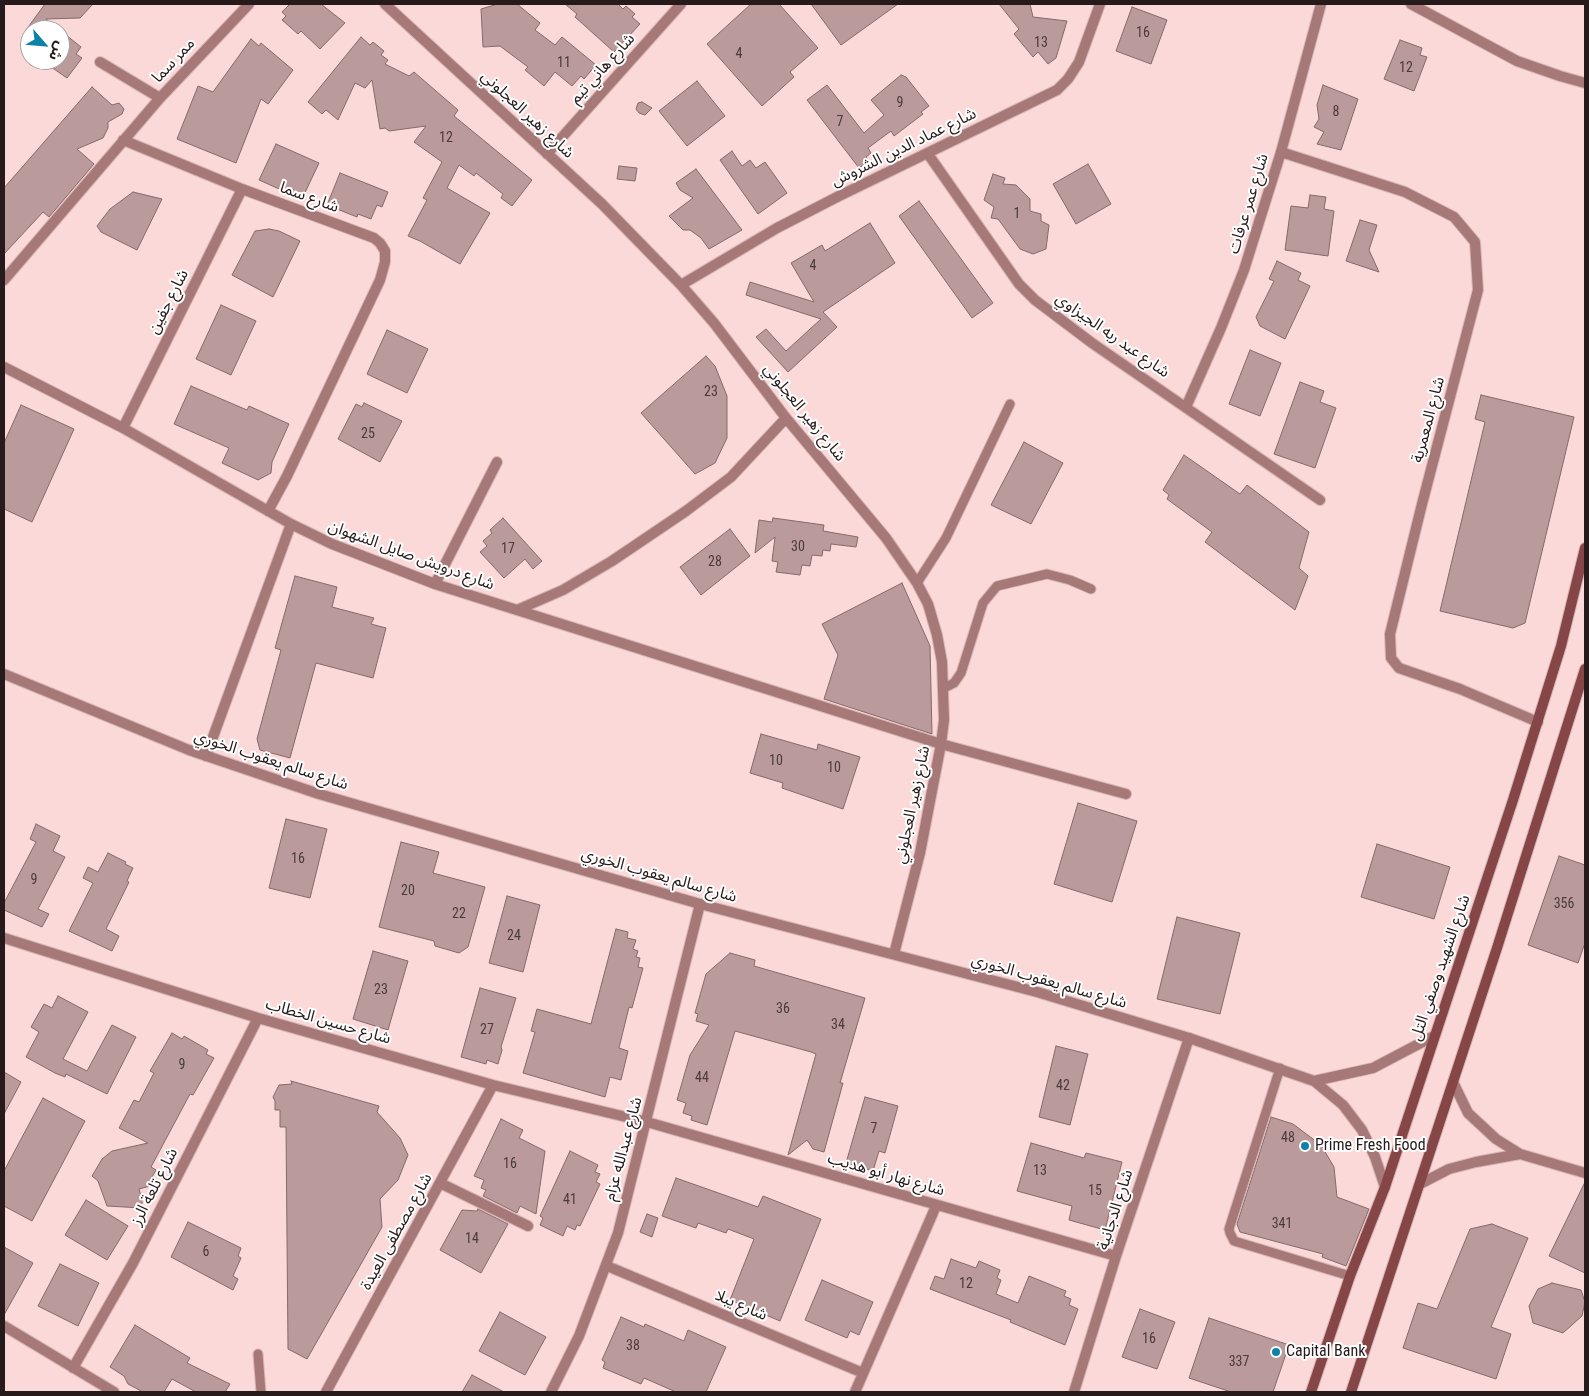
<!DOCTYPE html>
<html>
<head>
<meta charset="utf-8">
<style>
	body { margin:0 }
	#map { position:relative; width:1589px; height:1396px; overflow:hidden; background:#fbd9d8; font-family:"Roboto Condensed","Noto Sans Arabic",sans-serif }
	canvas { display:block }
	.frame { position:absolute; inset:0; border:5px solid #261a1a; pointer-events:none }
	.north { position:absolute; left:20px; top:20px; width:50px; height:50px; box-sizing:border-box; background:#fff; border:1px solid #a8a3a3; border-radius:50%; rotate:117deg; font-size:14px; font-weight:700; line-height:20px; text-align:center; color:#261a1a }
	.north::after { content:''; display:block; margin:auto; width:18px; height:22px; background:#0d81a8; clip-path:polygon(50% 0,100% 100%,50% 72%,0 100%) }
</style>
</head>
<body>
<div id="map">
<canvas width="1589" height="1396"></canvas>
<div class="frame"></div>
<div class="north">ش</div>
</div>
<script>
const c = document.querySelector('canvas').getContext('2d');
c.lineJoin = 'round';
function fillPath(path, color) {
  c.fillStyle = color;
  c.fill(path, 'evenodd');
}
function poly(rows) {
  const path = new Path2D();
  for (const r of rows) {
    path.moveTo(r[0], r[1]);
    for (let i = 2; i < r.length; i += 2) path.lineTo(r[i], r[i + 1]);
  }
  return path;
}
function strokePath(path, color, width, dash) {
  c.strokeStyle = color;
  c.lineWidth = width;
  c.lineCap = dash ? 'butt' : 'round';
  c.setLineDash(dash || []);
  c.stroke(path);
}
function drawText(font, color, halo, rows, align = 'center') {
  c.font = font + ' "Roboto Condensed","Noto Sans Arabic",sans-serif';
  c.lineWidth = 4;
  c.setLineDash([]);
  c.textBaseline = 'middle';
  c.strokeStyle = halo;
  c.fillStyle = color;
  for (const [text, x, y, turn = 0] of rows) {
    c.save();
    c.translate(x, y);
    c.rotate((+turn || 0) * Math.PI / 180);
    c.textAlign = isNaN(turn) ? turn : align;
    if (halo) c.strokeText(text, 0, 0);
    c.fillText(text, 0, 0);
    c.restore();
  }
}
const building = poly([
	[45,4,93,4,80,18,46,19,81,47,76,54,82,58,67,78,41,60,60,60,60,30,26,30,45,4],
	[290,4,321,4,345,23,320,49,301,31,298,34,282,20,286,16,282,12,290,4],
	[498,4,517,4,540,23,535,30,555,45,562,37,596,65,584,79,581,76,572,86,555,72,544,86,525,70,528,67,500,46,483,47,481,9,498,4],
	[565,4,618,4,623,9,626,6,635,14,632,17,640,24,614,52,575,17,577,14,565,4],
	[751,4,779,4,818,48,790,72,794,77,762,106,707,44,751,4],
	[811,4,898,4,841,45,811,4],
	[999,4,1030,4,1033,17,1067,21,1056,58,1048,64,1038,52,1033,57,1014,34,1019,29,999,4],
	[1132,7,1167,20,1151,64,1116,51,1132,7],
	[361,37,370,45,373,42,384,51,381,55,388,60,385,64,409,76,414,72,458,110,454,116,532,180,512,206,501,198,503,194,476,173,474,176,459,165,447,188,490,213,460,264,420,241,408,236,427,200,423,198,442,162,414,142,426,126,389,131,385,128,380,129,372,80,365,88,355,83,338,120,326,110,322,114,308,102,361,37],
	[251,39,259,46,261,43,293,70,268,104,261,99,236,163,177,139,198,86,213,92,251,39],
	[1400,40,1422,48,1420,55,1427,57,1414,91,1384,79,1400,40],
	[901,75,906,77,929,106,921,112,923,114,894,136,891,131,868,148,871,153,866,157,869,161,859,168,807,100,827,85,864,133,884,115,871,100,901,75],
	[697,81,725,116,687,146,659,111,697,81],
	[1323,85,1358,99,1341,150,1317,144,1324,132,1314,127,1319,119,1317,105,1323,85],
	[92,87,112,105,119,103,124,109,122,114,108,122,108,128,103,138,77,149,94,164,49,217,43,212,4,254,4,188,92,87],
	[642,102,652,108,645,115,639,113,636,109,638,103,642,102],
	[276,144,319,163,302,199,259,180,276,144],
	[732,151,742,166,750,160,756,168,765,162,787,193,758,214,720,160,732,151],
	[1088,164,1111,204,1076,224,1053,184,1088,164],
	[619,166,637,168,635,181,617,179,619,166],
	[696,169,742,230,709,249,701,238,690,230,683,230,669,216,693,198,680,190,676,183,696,169],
	[340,173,388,192,382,207,377,205,371,219,358,214,357,217,327,205,340,173],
	[993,174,1005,178,1003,184,1016,185,1030,199,1030,211,1041,214,1041,221,1049,225,1046,249,1033,254,1020,249,998,219,991,218,994,207,984,200,993,174],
	[133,192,162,199,137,250,101,232,97,226,110,209,133,192],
	[1310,195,1326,197,1324,209,1334,211,1328,256,1285,250,1291,206,1308,208,1310,195],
	[919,201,993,303,972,318,899,216,919,201],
	[1360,220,1377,225,1369,250,1379,272,1346,261,1360,220],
	[870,223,895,263,823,312,837,327,788,372,756,337,766,329,786,351,821,319,746,295,750,282,814,302,791,263,822,245,825,251,870,223],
	[269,229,279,231,300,241,273,297,232,275,255,231,269,229],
	[1277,261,1301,273,1298,280,1310,286,1285,339,1260,326,1256,317,1274,281,1269,279,1277,261],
	[221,305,256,321,231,375,196,359,221,305],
	[387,330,428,349,407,393,367,374,387,330],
	[1250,350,1281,363,1260,416,1229,404,1250,350],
	[706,356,715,366,727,396,727,438,715,463,695,474,641,413,706,356],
	[1300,382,1324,391,1320,402,1336,408,1315,468,1274,454,1300,382],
	[191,386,247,410,249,406,289,424,272,462,271,473,258,480,222,463,229,448,174,424,191,386],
	[1481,395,1574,417,1525,623,1513,628,1440,611,1485,422,1475,419,1481,395],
	[364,403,402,421,380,462,338,439,356,404,362,407,364,403],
	[21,405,74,429,32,522,4,509,4,443,21,405],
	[1024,442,1063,463,1031,524,991,505,1024,442],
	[1184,455,1240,494,1247,485,1309,532,1299,568,1308,576,1295,610,1205,542,1212,532,1167,499,1169,495,1163,490,1184,455],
	[503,518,542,561,533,569,525,559,504,578,480,552,487,546,483,541,492,533,490,530,503,518],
	[773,518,824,525,823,531,858,537,856,547,831,544,830,551,823,550,822,556,812,555,810,566,802,565,800,575,776,572,778,562,772,561,775,537,755,553,759,520,772,522,773,518],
	[730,529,750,556,701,595,680,567,730,529],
	[295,576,337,587,332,607,374,618,371,624,386,628,373,678,316,663,290,758,260,750,257,739,281,650,275,648,295,576],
	[902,583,930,646,932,734,824,699,838,655,822,624,902,583],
	[761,734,817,750,818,744,860,757,843,809,782,788,783,783,750,773,761,734],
	[1078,803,1137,821,1112,902,1054,884,1078,803],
	[286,819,327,829,310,898,269,888,286,819],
	[36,824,60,836,53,851,65,857,38,909,49,914,42,927,4,910,4,903,36,842,30,839,36,824],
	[401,842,439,852,433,873,485,887,468,947,459,953,435,946,434,941,379,927,401,842],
	[1377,844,1450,867,1434,919,1361,897,1377,844],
	[108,853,126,862,125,864,133,868,127,881,129,882,106,929,119,936,112,951,69,931,93,883,83,878,88,867,98,872,108,853],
	[1559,856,1585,865,1585,943,1578,963,1528,945,1559,856],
	[507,896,540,905,523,972,489,963,507,896],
	[1177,917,1240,933,1220,1014,1157,999,1177,917],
	[616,929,628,932,627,938,636,940,633,949,638,951,636,957,640,958,638,967,643,968,632,1008,629,1007,619,1048,628,1051,621,1080,610,1077,605,1097,523,1073,535,1032,531,1031,537,1009,591,1024,616,929],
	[373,951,408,961,388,1030,353,1019,373,951],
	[730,953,755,960,754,966,865,998,840,1083,843,1083,824,1152,813,1149,807,1140,788,1155,816,1054,811,1052,735,1031,707,1125,691,1120,692,1116,683,1113,686,1103,677,1100,690,1055,709,1025,696,1021,698,1014,695,1013,706,974,730,953],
	[480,988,516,998,501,1047,502,1050,498,1064,487,1060,486,1064,461,1057,480,988],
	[58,996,88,1012,63,1059,87,1071,112,1025,136,1037,107,1094,66,1074,65,1077,55,1073,26,1057,39,1032,31,1027,44,1004,52,1008,58,996],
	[172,1033,182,1039,184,1036,208,1050,206,1054,214,1058,193,1095,190,1094,151,1167,156,1170,152,1177,154,1185,139,1189,142,1199,142,1208,107,1206,98,1181,92,1176,102,1159,112,1151,148,1143,119,1128,134,1100,139,1102,154,1073,150,1071,172,1033],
	[1056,1046,1088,1054,1070,1125,1039,1117,1056,1046],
	[4,1072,21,1082,4,1114,4,1072],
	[291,1081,379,1106,377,1112,400,1138,408,1155,398,1180,380,1199,382,1227,307,1359,288,1349,286,1127,280,1127,280,1110,275,1110,275,1101,273,1097,279,1085,292,1084,291,1081],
	[865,1097,898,1106,885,1153,879,1151,873,1171,846,1163,865,1097],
	[43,1098,85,1121,32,1221,4,1206,4,1171,43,1098],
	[1271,1117,1293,1124,1321,1145,1334,1167,1337,1197,1369,1209,1346,1266,1322,1257,1323,1254,1240,1232,1237,1224,1271,1117],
	[501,1119,523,1130,519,1138,545,1151,536,1214,520,1206,517,1213,483,1196,486,1190,481,1188,484,1180,474,1176,501,1119],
	[1031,1143,1084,1158,1086,1153,1122,1162,1105,1230,1069,1220,1072,1206,1017,1191,1031,1143],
	[570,1151,598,1165,595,1172,600,1174,596,1182,600,1184,580,1226,577,1225,575,1230,567,1226,563,1236,540,1225,543,1218,540,1216,570,1151],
	[676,1178,758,1207,763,1196,821,1219,780,1321,730,1300,754,1239,728,1229,726,1233,698,1223,696,1228,662,1216,676,1178],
	[1585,1182,1585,1273,1549,1256,1585,1182],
	[86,1200,128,1226,107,1260,65,1235,86,1200],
	[478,1209,508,1224,481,1273,440,1250,462,1210,477,1211,478,1209],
	[647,1214,658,1218,652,1237,640,1232,647,1214],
	[188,1222,241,1248,238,1256,241,1258,233,1276,238,1279,233,1290,171,1257,188,1222],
	[1492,1224,1528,1238,1491,1327,1511,1334,1496,1379,1403,1348,1418,1303,1437,1309,1470,1229,1492,1224],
	[4,1247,33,1263,4,1315,4,1247],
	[951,1259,976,1268,979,1261,1000,1270,997,1278,1001,1280,996,1294,1018,1303,1029,1276,1066,1291,1064,1296,1071,1299,1069,1305,1078,1309,1065,1345,1010,1322,1011,1320,930,1289,935,1276,944,1279,951,1259],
	[60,1264,99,1283,78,1326,38,1306,60,1264],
	[822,1280,873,1302,859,1335,850,1331,847,1338,805,1320,822,1280],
	[1552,1283,1581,1290,1585,1302,1582,1316,1563,1333,1533,1323,1529,1306,1538,1289,1552,1283],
	[1140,1309,1175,1322,1157,1369,1122,1357,1140,1309],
	[500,1312,546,1337,525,1375,479,1351,500,1312],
	[621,1317,644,1327,645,1324,684,1341,688,1330,726,1347,706,1392,676,1392,644,1378,641,1384,603,1368,605,1362,602,1360,621,1317],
	[1209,1318,1289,1345,1273,1392,1231,1392,1189,1378,1209,1318],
	[135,1325,190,1358,187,1363,230,1384,225,1392,196,1392,172,1379,164,1392,143,1392,128,1384,124,1376,110,1367,135,1325],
	[472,1375,504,1392,462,1392,472,1375]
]);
fillPath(building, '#ba9a9a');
strokePath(building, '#866969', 1);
const service = poly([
	[917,583,946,538,1010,404],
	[944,688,954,683,961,673,983,603,997,586,1047,574,1070,580,1091,589],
	[1280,1068,1229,1229,1230,1233,1234,1241,1350,1276],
	[258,1354,261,1392]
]);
const minor = poly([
	[385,4,602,204,681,285,714,323,786,418,886,538,917,583,928,604,937,635,942,662,944,720,941,744,920,853,894,954],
	[1411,4,1517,61,1560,76,1585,83],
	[100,62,160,98],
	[123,140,242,189,374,238,380,243,385,251,385,262,380,280,287,476,268,511],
	[1281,152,1405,192,1454,217,1475,242,1478,290,1422,504,1390,634,1391,658,1399,668,1460,689,1538,722],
	[547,154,681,4],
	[928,154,1019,284,1035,300,1092,343,1320,500],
	[4,280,160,98,249,4],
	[681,285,777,228,839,196,1057,90,1068,79,1079,62,1100,4],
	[4,367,123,428,291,524,332,544,435,584,517,610,563,590,612,561,686,511,731,477,786,418],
	[1186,407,1221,328,1244,270,1281,152,1321,4],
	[123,428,242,189],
	[435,584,497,462],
	[517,610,941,744,1126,794],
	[206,756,291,524],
	[4,938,258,1018,493,1085,647,1122,1116,1256],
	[440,1183,528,1226],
	[607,1266,863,1373],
	[4,1326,114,1392],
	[73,1368,133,1263,258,1018],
	[326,1392,493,1085],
	[551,1392,579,1336,618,1233,700,904],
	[855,1392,936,1206],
	[1074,1392,1116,1256,1189,1038]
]);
const tertiary = poly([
	[4,674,189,750,319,794,700,904,1037,992,1189,1038,1314,1081,1343,1105,1362,1130,1375,1157,1385,1187],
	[1314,1081,1373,1068,1434,1036],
	[1453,1082,1468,1113,1496,1139,1520,1154,1585,1173],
	[1420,1184,1449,1169,1476,1162,1520,1154]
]);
const secondary = poly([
	[1311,1392,1350,1276,1385,1187,1513,800,1561,646,1585,548],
	[1351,1392,1497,948,1585,669]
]);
strokePath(service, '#d5b7b6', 11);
strokePath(minor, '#d5b7b6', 12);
strokePath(tertiary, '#d5b7b6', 12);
strokePath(secondary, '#d5b7b6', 12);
strokePath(service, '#a77878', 9);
strokePath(minor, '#a77878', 10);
strokePath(tertiary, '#a77878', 10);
strokePath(secondary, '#864547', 10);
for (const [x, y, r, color] of [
	[1305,1146,5,"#0d81a8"],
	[1276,1352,5,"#0d81a8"]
]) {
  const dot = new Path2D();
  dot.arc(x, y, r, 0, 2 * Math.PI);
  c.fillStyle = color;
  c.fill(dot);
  strokePath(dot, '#fff', 2);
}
drawText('14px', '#4b3a3a', null, [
	["16",1143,33],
	["13",1041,43],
	["4",739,54],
	["11",564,63],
	["12",1406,68],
	["9",900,103],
	["8",1336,112],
	["7",840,122],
	["12",446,138],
	["1",1017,214],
	["4",813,266],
	["23",711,392],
	["25",368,434],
	["30",798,547],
	["17",508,549],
	["28",715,562],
	["10",776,761],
	["10",834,768],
	["16",298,859],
	["9",34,880],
	["20",408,891],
	["356",1564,904],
	["22",459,914],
	["24",514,936],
	["23",381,990],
	["36",783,1009],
	["34",838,1025],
	["27",487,1030],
	["9",182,1065],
	["44",702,1078],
	["42",1063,1086],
	["7",874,1129],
	["48",1288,1138],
	["16",510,1164],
	["13",1040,1171],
	["15",1095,1191],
	["41",570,1200],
	["341",1282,1224],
	["14",472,1239],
	["6",206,1252],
	["12",966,1284],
	["16",1149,1339],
	["38",633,1346],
	["337",1239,1362]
]);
drawText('16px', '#261a1a', '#fff', [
	["ممر سما",174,61,-47],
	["شارع هاني تيم",603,69,-48],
	["شارع زهير العجلوني",527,115,43],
	["شارع عماد الدين الشروش",904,148,-26],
	["شارع سما",309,198,20],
	["شارع عمر عرفات",1249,204,-73],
	["شارع جفين",169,302,-63],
	["شارع عبد ربه الجيزاوي",1112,336,35],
	["شارع زهير العجلوني",804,413,51],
	["شارع المعمرية",1429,420,-75],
	["شارع درويش صايل الشهوان",411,556,20],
	["شارع سالم يعقوب الخوري",271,761,18],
	["شارع زهير العجلوني",913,805,-78],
	["شارع سالم يعقوب الخوري",659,876,16],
	["شارع الشهيد وصفي التل",1441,968,-71],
	["شارع سالم يعقوب الخوري",1049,982,16],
	["شارع حسين الخطاب",328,1022,16],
	["شارع عبدالله عزام",624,1149,-75],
	["شارع نهار أبو هديب",886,1175,16],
	["شارع تلعة الرز",155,1187,-63],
	["شارع الدجانية",1116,1210,-72],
	["شارع مصطفى العيدة",397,1232,-61],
	["شارع يبلا",741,1306,23]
]);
drawText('16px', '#261a1a', '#fff', [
	["Prime Fresh Food",1315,1146],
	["Capital Bank",1286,1352]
], 'left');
</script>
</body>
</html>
